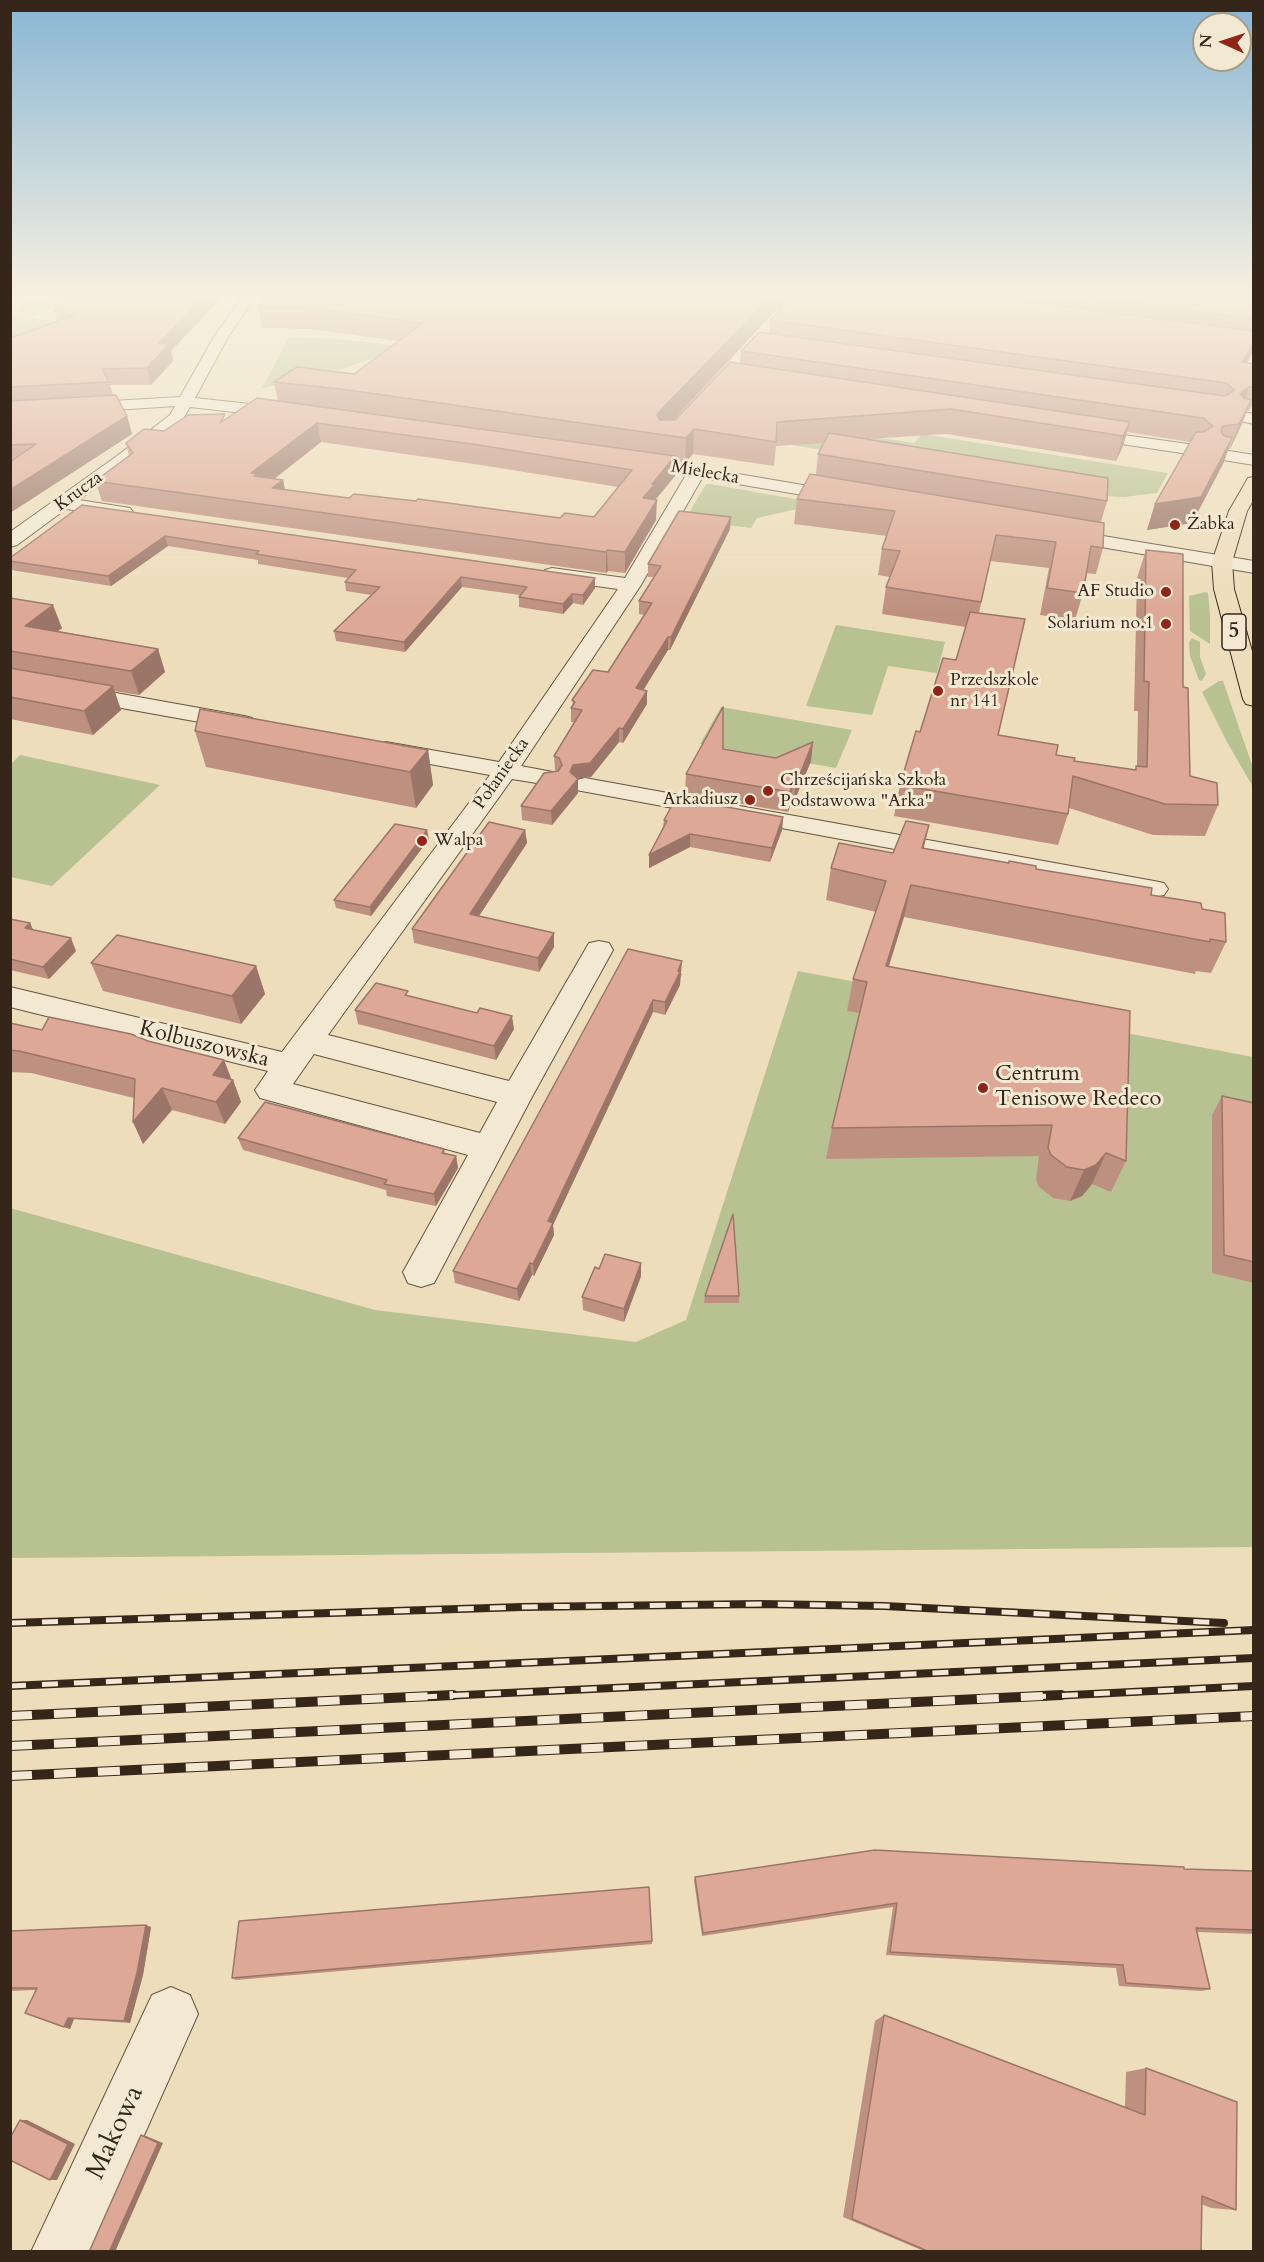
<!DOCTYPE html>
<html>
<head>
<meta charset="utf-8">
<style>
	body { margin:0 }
	#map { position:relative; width:1264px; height:2262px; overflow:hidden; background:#edddbb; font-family:Cardo,serif }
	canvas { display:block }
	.frame { position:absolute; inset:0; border:12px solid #362619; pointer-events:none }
	.north { position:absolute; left:1192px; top:12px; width:60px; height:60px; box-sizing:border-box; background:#f3e9d3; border:2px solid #a79b89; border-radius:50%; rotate:273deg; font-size:16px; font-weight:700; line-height:24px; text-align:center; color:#362619 }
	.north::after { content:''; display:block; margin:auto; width:21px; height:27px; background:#8f2418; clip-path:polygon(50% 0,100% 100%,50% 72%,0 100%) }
</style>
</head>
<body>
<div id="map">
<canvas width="1264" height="2262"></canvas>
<div class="frame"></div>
<div class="north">N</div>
</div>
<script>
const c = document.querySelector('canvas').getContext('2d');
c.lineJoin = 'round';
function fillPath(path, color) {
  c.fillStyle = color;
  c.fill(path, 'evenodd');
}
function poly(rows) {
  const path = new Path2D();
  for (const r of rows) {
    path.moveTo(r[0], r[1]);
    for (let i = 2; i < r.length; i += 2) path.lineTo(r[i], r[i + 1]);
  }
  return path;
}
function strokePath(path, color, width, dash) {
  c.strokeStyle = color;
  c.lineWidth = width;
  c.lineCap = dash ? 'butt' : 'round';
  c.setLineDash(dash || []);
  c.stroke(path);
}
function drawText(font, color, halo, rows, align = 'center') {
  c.font = font + ' Cardo,serif';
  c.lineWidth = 6;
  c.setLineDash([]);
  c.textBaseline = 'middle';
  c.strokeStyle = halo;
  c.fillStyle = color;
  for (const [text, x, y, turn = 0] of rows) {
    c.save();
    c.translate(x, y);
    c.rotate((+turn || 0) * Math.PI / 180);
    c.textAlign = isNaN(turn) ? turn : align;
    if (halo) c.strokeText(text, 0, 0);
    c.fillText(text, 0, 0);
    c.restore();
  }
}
fillPath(poly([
	[31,300,63,305,34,317,24,314,18,309],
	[10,315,74,324,11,338],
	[289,337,336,339,401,346,404,349,309,379,262,388],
	[743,417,914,443,922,434,1168,473,1157,493,1124,497,1104,496,773,442],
	[706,484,710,484,891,516,797,509,757,518,751,528,685,520],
	[1205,592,1208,593,1210,615,1210,644,1190,631,1189,596],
	[836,625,945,642,937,673,888,666,872,715,806,706],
	[1192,638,1200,642,1200,657,1206,674,1202,681,1199,680,1190,656,1189,642],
	[1219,681,1223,681,1253,768,1253,787,1227,742,1202,692],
	[721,707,852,730,836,768,700,744],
	[20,755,85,769,160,785,52,886,11,877,11,764],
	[798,971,1253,1057,1253,1547,11,1558,10,1208,375,1310,636,1342,686,1320]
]), '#b7c191');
const minor = poly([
	[243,296,256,296,228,337,195,398,287,408,295,413,293,416,287,418,190,407,182,421,79,500,130,508,133,512,130,516,124,517,66,509,17,545,10,547,10,532,117,456,170,415,175,406,10,417,10,407,180,397,214,337,243,296],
	[1242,412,1254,414,1254,424,1236,420,1234,417,1242,412],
	[1081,429,1195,445,1203,450,1195,455,1075,437,1073,434,1075,431,1081,429],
	[1223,450,1254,455,1254,465,1217,459,1215,455,1217,451,1223,450],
	[632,456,844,492,850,493,853,497,850,501,844,502,702,478,641,585,521,766,558,773,561,778,558,783,549,785,512,779,328,1035,509,1081,589,943,599,941,609,943,613,950,533,1095,434,1283,421,1287,408,1283,403,1272,468,1155,260,1098,255,1090,268,1071,10,1007,10,987,282,1052,490,775,386,756,378,754,374,749,378,744,386,742,499,762,618,589,552,580,545,578,542,574,545,570,552,568,625,578,686,475,626,465,624,461,626,457,632,456],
	[314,1054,497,1102,480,1133,293,1084,314,1054],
	[1061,529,1254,561,1254,573,1054,539,1052,535,1054,531,1061,529],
	[10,674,244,716,252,718,256,723,252,728,244,730,10,688,10,674],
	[585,778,1154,881,1164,883,1168,889,1164,895,1154,897,576,790,573,785,576,780,585,778],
	[171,1987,190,1995,198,2014,92,2252,31,2252,152,1995,171,1987]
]);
const major = poly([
	[1254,477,1254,499,1247,511,1232,562,1234,589,1254,658,1254,706,1246,704,1243,699,1214,589,1212,562,1229,511,1248,478,1254,477]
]);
strokePath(minor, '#645442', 2);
strokePath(major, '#362619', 2);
fillPath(minor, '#f3e9d3');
fillPath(major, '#edddbb');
strokePath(poly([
	[1254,563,1254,567]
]), '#362619', 1.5);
const railFar1 = poly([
	[10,1623,522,1607,760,1604,884,1606,1224,1623],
	[10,1686,1254,1630],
	[421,1697,1254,1658],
	[1030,1697,1254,1686]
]);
const rail = poly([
	[10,1716,453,1695],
	[10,1746,1061,1695],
	[10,1776,1254,1716]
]);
strokePath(railFar1, '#362619', 8);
strokePath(rail, '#362619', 10);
strokePath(railFar1, '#f3e9d3', 5, [16]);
strokePath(rail, '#f3e9d3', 8, [22]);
fillPath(poly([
	[54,296,221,296,217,302,171,351,173,361,151,385,110,385,113,395,127,416,132,434,10,513,10,338,57,321,54,311,66,301],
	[265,296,529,296,526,298,535,299,538,296,1254,296,1254,350,1247,363,1254,364,1254,402,1249,411,1247,411,1242,424,1230,449,1228,449,1224,462,1192,523,1147,530,1155,504,1190,442,1127,432,1123,446,1116,461,946,434,868,439,1107,501,1101,522,1103,548,1096,574,1086,573,1083,593,1075,620,1040,615,1049,568,990,561,979,613,998,735,1074,761,1135,770,1137,766,1138,711,1134,711,1137,578,1146,550,1183,687,1190,776,1218,805,1205,836,1153,835,1069,808,1068,814,1058,845,894,816,900,785,920,732,956,660,966,627,882,614,886,587,890,577,878,575,882,549,887,536,794,524,797,499,816,474,818,454,824,443,776,446,774,466,693,454,685,463,675,462,675,476,655,500,656,520,625,573,608,571,606,573,102,501,95,481,129,456,126,443,164,431,226,419,278,401,274,382,354,374,398,341,309,329,262,328,258,307],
	[780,309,770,320,769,334,741,351,740,364,675,420,674,420,776,310],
	[321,442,481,465,618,487,594,517,560,518,349,498,285,490,283,480,274,479],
	[82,505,595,588,583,605,573,603,563,614,519,607,519,597,520,595,462,587,405,652,336,641,334,631,371,595,346,591,345,582,348,578,258,564,258,560,168,546,111,586,11,570,10,558],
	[730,529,670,650,668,650,643,690,647,704,623,743,619,742,591,777,577,778,578,793,552,825,522,820,521,806,558,771,555,770,554,756,574,722,571,722,571,708,573,706,572,700,608,672,645,615,639,614,639,601,654,577,648,577,648,564],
	[10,598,62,628,58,631,158,649,165,672,139,695,114,691,121,710,93,735,10,719],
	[195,731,428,750,433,785,416,808,206,767],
	[813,742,811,761,793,804,791,803,788,812,685,794,686,774,723,749,776,758],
	[783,817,782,830,770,862,690,847,649,868,649,855,663,827,664,820],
	[525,830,527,843,479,916,554,933,554,947,539,972,414,943,412,929],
	[429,839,371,916,336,908,334,900],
	[924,848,1036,869,1151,895,1202,909,1226,942,1211,973,1196,971,1195,974,904,917,889,966,1126,1161,1111,1192,1092,1184,1082,1196,1070,1201,1053,1198,1038,1186,1036,1179,1039,1156,826,1159,832,1128,860,1013,847,1011,853,979,876,912,826,900,831,868,893,853],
	[10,919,30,923,33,930,76,951,49,979,10,970],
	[628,949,682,974,680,978,680,985,665,1015,653,1012,553,1225,554,1235,534,1276,532,1275,519,1301,455,1283,453,1271],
	[91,963,256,966,265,994,241,1024,103,991],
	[409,996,514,1029,496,1060,358,1024,355,1010],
	[10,1023,42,1030,148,1041,224,1060,231,1079,233,1080,241,1102,225,1124,172,1110,143,1144,133,1122,134,1098,31,1073,10,1072],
	[1222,1096,1254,1103,1254,1283,1212,1273,1212,1115],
	[238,1138,444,1149,445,1153,456,1156,458,1168,436,1206,387,1196,386,1190,243,1150],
	[641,1276,624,1322,583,1310,582,1297],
	[705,1296,739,1296,739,1303,704,1303],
	[1184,1869,1254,1871,1254,1934,1197,1932,1210,1989,1202,1991,1119,1986,1116,1968,886,1955,893,1907,702,1936,694,1881,695,1877],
	[151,1927,143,1975,130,2023,74,2019,70,2029,64,2027,36,1990,10,1991,10,1931],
	[652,1941,652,1944,236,1980,232,1978],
	[884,2015,1125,2108,1126,2072,1146,2068,1236,2210,1211,2208,1201,2204,1201,2252,926,2252,843,2217,875,2021]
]), '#be9080');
fillPath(poly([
	[205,296,221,296,217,302,171,351,173,361,151,385,147,368,159,343],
	[507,296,529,296,511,309],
	[771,296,784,296,783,309,776,310,659,435,657,415,660,411],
	[1254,342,1254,350,1252,354,1234,385,1242,362],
	[1249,387,1241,410,1240,393],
	[1251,400,1242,424,1230,449,1239,424],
	[127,416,132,434,10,513,10,490],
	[1130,422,1123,446,1116,461,1123,436],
	[317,423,321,442,260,490,251,473],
	[694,429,693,454,685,463,686,438],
	[1232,438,1224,462,1192,523,1147,530,1155,504],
	[675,456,675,476,655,500,657,500,656,520,625,573,625,552,643,498,652,484],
	[283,480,287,501,272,488],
	[731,517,730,529,670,650,671,637],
	[165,536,168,546,111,586,108,576],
	[607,550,608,571,606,573,606,552],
	[461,577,462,587,405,652,404,642],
	[595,578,595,588,583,605,583,595],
	[572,594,573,603,563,614,563,604],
	[53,605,62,628,34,649,25,626],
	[668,637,668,650,636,702,636,688],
	[158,649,165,672,139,695,131,671],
	[113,686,121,710,93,735,84,711],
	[647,691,647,704,623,743,623,729],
	[619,728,619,742,591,777,574,779,570,772,573,765],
	[813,742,811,761,793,804,796,784],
	[428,750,433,785,416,808,410,772],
	[578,779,578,793,552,825,551,811],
	[793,783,791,803,788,812,790,792],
	[783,817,782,830,770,862,772,848],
	[929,825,922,856,922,848],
	[427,830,429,839,371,916,370,907],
	[525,830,527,843,473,925,470,914,471,911],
	[690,834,690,847,649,868,649,855],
	[911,885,904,917,879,997,886,966],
	[30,923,36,936,25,928],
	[554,933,554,947,539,972,538,958],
	[71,938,76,951,49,979,43,967],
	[682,961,680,985,665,1015,665,1002],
	[256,966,265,994,241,1024,232,996],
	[653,1000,653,1012,553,1225,554,1235,534,1276,533,1264,548,1221],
	[512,1016,514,1029,496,1060,494,1046],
	[224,1060,232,1081,233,1080,241,1102,225,1124,216,1102,213,1075],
	[162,1088,172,1110,143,1144,133,1122],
	[1106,1153,1092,1184,1082,1196,1070,1201,1084,1170],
	[456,1156,458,1168,436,1206,434,1194],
	[530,1263,532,1275,519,1301,517,1289],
	[641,1263,641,1276,624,1322,624,1309],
	[146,1925,151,1927,143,1975,130,2023,124,2021],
	[68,2018,74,2019,70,2029,64,2027],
	[20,2120,27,2120,75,2144,57,2180,50,2180],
	[141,2135,146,2136,163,2143,115,2252,109,2252]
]), '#9b7668');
const building = poly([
	[72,296,205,296,159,343,169,344,147,368,102,369,109,382,10,387,10,338,75,315,54,311,72,296],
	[265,296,509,296,511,298,535,299,538,296,771,296,660,411,657,415,660,420,675,420,730,362,1130,422,1123,436,951,409,777,422,776,442,694,429,686,438,341,389,274,382,297,367,354,374,423,323,305,307,258,307,265,296],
	[793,296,983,296,1254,331,1254,342,1242,362,1254,364,1254,387,1249,387,1240,393,1244,398,1251,400,1239,424,1223,426,1221,431,1223,435,1232,438,1201,497,1155,504,1196,432,1204,432,1213,426,1203,418,741,351,759,332,1225,396,1235,390,1226,383,770,320,793,296],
	[1079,296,1254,296,1254,319,1079,296],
	[116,395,127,416,10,490,10,462,36,444,10,445,10,401,116,395],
	[257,398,675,456,652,484,655,484,643,498,657,500,625,552,607,550,606,552,95,481,133,453,126,443,144,429,164,431,188,415,225,414,220,423,257,398],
	[317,423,479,445,632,470,594,517,565,513,560,518,418,499,416,501,354,494,349,498,272,488,283,480,254,476,257,474,251,473,317,423],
	[829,433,1108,478,1107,501,818,454,829,433],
	[810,474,1104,523,1103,548,1091,546,1083,593,1047,588,1056,542,996,535,981,602,886,587,900,551,882,549,895,511,797,499,810,474],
	[82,505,595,578,583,595,572,594,563,604,519,597,527,587,461,577,404,642,334,631,380,587,345,582,356,570,256,554,259,551,165,536,108,576,10,561,10,558,82,505],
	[679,511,731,517,671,637,668,637,636,688,647,691,623,729,619,728,590,763,573,765,570,772,578,779,551,811,521,806,544,773,558,771,562,765,559,758,554,756,582,710,571,708,575,702,572,700,593,670,608,672,652,603,639,601,661,566,648,564,679,511],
	[1146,550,1183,554,1183,687,1188,688,1190,776,1217,783,1218,805,1165,804,1073,776,1068,814,900,785,916,731,920,732,943,658,956,660,970,612,1025,619,998,735,1058,745,1056,755,1075,758,1074,761,1136,770,1136,766,1147,767,1149,682,1144,681,1146,550],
	[10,598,53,605,25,626,158,649,131,671,10,651,10,598],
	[10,668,113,686,84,711,10,697,10,668],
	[723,707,723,749,776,758,813,742,796,784,793,783,790,792,686,774,723,707],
	[200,709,428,750,410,772,195,731,200,709],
	[676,798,783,817,772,848,690,834,649,855,667,821,664,820,676,798],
	[906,821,929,825,922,848,1009,863,1009,861,1036,866,1036,869,1152,888,1151,895,1201,903,1202,909,1225,913,1226,942,1210,939,1210,942,911,885,886,966,1130,1011,1126,1161,1106,1153,1096,1165,1084,1170,1067,1167,1051,1155,1048,1148,1052,1125,832,1128,867,982,853,979,886,881,831,868,839,843,893,853,906,821],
	[489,822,525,830,470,914,554,933,538,958,412,929,489,822],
	[395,824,427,830,370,907,334,900,395,824],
	[10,919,30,923,25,928,71,938,43,967,10,959,10,919],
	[117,935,256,966,232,996,91,963,117,935],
	[628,949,682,961,678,971,680,972,665,1002,653,1000,548,1221,553,1223,533,1264,530,1263,517,1289,453,1271,628,949],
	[376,983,408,991,405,995,477,1013,480,1008,512,1016,494,1046,355,1010,376,983],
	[49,1017,131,1034,148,1041,224,1060,213,1075,233,1080,216,1102,162,1088,133,1122,135,1079,19,1051,10,1050,10,1023,42,1030,49,1017],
	[1222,1096,1254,1103,1254,1262,1224,1255,1222,1096],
	[265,1102,444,1149,442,1153,456,1156,434,1194,384,1184,387,1180,238,1138,265,1102],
	[733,1214,739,1296,705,1296,733,1214],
	[605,1254,641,1263,624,1309,582,1297,595,1267,599,1269,605,1254],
	[875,1850,1184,1867,1184,1869,1254,1871,1254,1930,1196,1928,1210,1989,1126,1983,1123,1965,890,1952,897,1903,703,1933,695,1877,875,1850],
	[649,1887,652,1941,232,1978,239,1921,649,1887],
	[146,1925,137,1973,124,2021,68,2018,64,2027,25,2013,37,1988,10,1988,10,1931,146,1925],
	[884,2015,1145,2115,1146,2068,1237,2102,1236,2210,1202,2196,1201,2252,930,2252,852,2219,884,2015],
	[20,2120,68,2144,50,2180,10,2160,10,2138,20,2120],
	[141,2135,158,2143,109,2252,89,2252,141,2135]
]);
fillPath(building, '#dda895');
strokePath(building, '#9b7668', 1.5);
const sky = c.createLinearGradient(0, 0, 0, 613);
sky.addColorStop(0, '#89b6d5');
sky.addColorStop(0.48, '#f7f0e0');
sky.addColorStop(1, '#f7f0e000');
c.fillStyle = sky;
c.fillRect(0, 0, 1264, 613);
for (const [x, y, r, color] of [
	[1175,525,6,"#8f2418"],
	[1166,592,6,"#8f2418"],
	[1166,624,6,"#8f2418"],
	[938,691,6,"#8f2418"],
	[768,791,6,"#8f2418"],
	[750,800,6,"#8f2418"],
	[422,841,6,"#8f2418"],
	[983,1088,6,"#8f2418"]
]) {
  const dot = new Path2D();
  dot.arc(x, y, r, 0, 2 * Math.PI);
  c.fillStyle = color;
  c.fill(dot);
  strokePath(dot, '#f3e9d3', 2);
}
drawText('18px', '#362619', '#f3e9d3', [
	["Mielecka",705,473,10],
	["Krucza",79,492,-36],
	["Połaniecka",502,774,-55]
]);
drawText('18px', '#362619', '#f3e9d3', [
	["Żabka",1187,525],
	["AF Studio",1154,592,"right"],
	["Solarium no.1",1154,624,"right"],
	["Przedszkole",950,681],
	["nr 141",950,702],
	["Chrześcijańska Szkoła",780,781],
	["Podstawowa \"Arka\"",780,802],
	["Arkadiusz",738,800,"right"],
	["Walpa",434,841]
], 'left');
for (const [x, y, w] of [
	[1234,632,24]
]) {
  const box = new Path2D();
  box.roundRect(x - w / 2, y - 18, w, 36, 4.5);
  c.fillStyle = '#f3e9d3';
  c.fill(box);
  strokePath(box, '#362619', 1.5);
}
drawText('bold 21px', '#362619', null, [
	["5",1234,632]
]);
drawText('22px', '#362619', '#f3e9d3', [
	["Kolbuszowska",204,1045,14]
]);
drawText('22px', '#362619', '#f3e9d3', [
	["Centrum",995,1075],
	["Tenisowe Redeco",995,1100]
], 'left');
drawText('27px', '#362619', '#f3e9d3', [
	["Makowa",116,2133,-65]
]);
</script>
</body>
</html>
